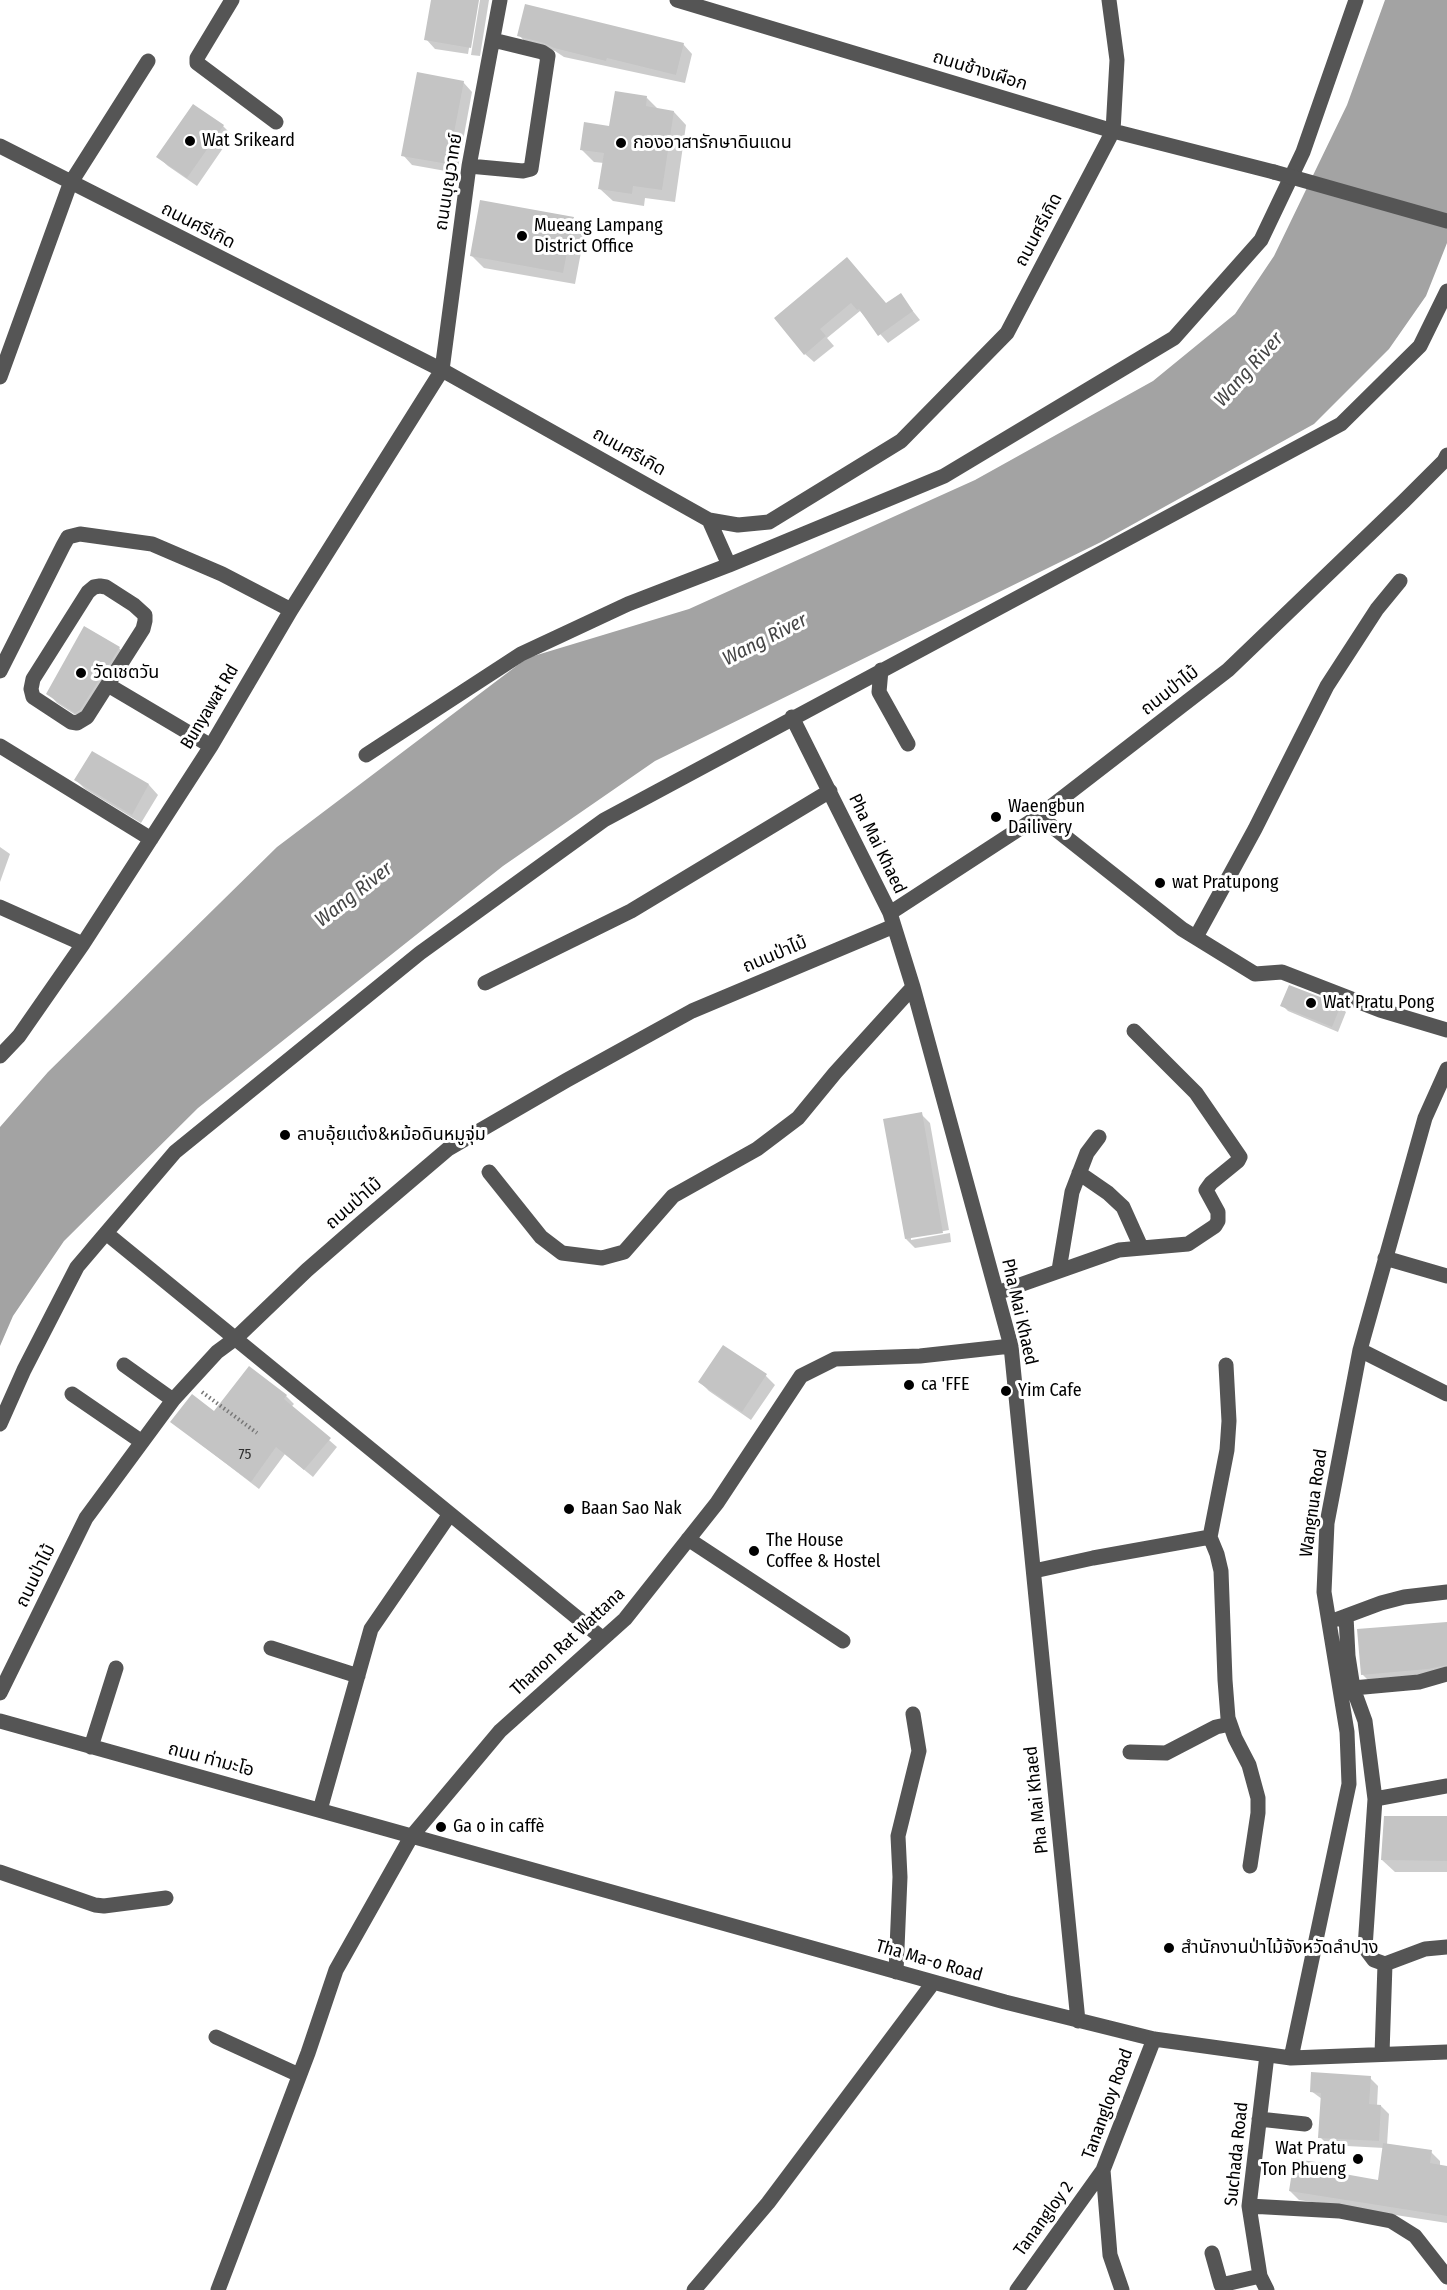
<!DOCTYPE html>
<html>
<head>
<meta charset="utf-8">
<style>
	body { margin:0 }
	canvas { display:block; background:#fff }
</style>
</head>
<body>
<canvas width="1447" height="2290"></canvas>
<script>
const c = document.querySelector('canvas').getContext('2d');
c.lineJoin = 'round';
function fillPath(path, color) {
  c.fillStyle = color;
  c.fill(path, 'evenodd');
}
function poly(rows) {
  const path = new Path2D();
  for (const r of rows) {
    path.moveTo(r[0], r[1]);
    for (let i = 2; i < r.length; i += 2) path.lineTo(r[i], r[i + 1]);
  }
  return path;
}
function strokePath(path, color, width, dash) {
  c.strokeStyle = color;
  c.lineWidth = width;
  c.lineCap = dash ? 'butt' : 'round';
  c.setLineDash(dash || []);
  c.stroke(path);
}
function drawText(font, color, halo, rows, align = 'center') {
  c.font = font + ' "Fira Sans Condensed","Noto Sans Thai",sans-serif';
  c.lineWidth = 6;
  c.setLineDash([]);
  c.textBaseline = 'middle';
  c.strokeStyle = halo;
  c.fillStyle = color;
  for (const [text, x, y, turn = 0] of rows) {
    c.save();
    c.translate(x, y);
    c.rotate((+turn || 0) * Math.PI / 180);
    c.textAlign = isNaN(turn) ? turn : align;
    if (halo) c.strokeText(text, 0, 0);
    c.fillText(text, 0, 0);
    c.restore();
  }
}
fillPath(poly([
	[1385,0,1447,0,1447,243,1426,296,1389,349,1314,424,1101,542,655,761,503,866,198,1108,64,1241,13,1316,0,1346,0,1127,48,1072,277,847,527,658,689,609,975,480,1153,381,1235,314,1274,256,1347,105]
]), '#a3a3a3');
fillPath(poly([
	[433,0,477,0,468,54,435,49,426,39],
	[480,0,489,0,480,56,471,55],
	[519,35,683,44,692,54,685,83,564,57,555,51,528,45],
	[463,82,472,92,457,173,412,165,403,155],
	[647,98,659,110,674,112,686,125,675,202,645,198,644,206,613,201,600,189,604,163,594,162,581,149],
	[193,106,223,126,232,135,197,186,168,166,158,157],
	[573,218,585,231,575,284,484,268,471,255],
	[847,259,887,305,900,295,920,320,888,343,860,311,827,338,834,346,814,362,805,354],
	[119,648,128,657,85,721,57,703,48,693],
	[92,753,149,785,158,795,141,823,85,789,76,780],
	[0,847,10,854,0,882],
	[1282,1005,1340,1007,1346,1012,1338,1032,1288,1011],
	[921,1114,930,1123,949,1230,911,1237,911,1240,950,1233,951,1242,915,1248,906,1239],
	[724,1347,766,1376,775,1385,751,1420,709,1391,700,1382],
	[286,1396,294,1404,291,1407,337,1447,313,1477,285,1454,259,1489,172,1422],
	[1447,1623,1447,1680,1375,1687,1362,1674],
	[1447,1818,1447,1872,1395,1872,1382,1860],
	[1370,2078,1378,2086,1377,2106,1381,2106,1389,2114,1387,2145,1431,2152,1440,2161,1440,2166,1447,2167,1447,2223,1299,2200,1290,2191,1322,2165,1331,2173,1379,2181,1384,2148,1328,2145,1320,2137,1322,2099,1311,2091]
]), '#0003');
fillPath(poly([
	[431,0,479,0,471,48,424,40],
	[525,4,684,43,676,75,607,58,606,61,554,48,544,43,517,36],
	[417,72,464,81,448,164,401,156],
	[615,91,647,96,646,106,674,111,662,190,633,186,632,194,598,189,604,153,580,150,584,122,609,126],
	[193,104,224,125,187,178,156,157],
	[480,200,574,217,563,273,470,256],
	[847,257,886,303,901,293,913,311,878,336,859,309,857,310,851,303,820,329,826,336,804,355,774,318],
	[84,626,120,647,80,710,75,713,46,694],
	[92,751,149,784,132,815,74,780],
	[1289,985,1341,1005,1332,1027,1280,1006],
	[922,1112,943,1233,905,1239,883,1119],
	[723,1345,767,1374,742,1412,698,1382],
	[249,1366,287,1395,284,1399,331,1438,304,1470,276,1447,251,1482,170,1422,192,1394,214,1411],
	[1447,1622,1447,1665,1428,1669,1361,1675,1357,1629],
	[1384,1816,1447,1816,1447,1861,1381,1860],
	[1311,2072,1371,2076,1369,2104,1381,2105,1379,2141,1318,2138,1321,2093,1310,2092],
	[1383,2143,1432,2150,1430,2163,1447,2166,1447,2216,1289,2191,1294,2159,1323,2163,1322,2170,1378,2180]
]), '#c4c4c4');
strokePath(poly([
	[202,1392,257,1433]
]), '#777', 4, [1.5, 3]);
strokePath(poly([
	[232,0,197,58,197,63,276,122],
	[677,0,1113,131,1274,172],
	[0,146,442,370,709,520,738,525,769,522,901,441,1007,333,1113,131,1117,60,1109,0],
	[469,166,523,171,531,169,548,56,542,52,493,40],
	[0,377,70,184,148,61],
	[729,565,944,476,1174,338,1261,240,1303,152,1356,0],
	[100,586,106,587,134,605,145,615,145,621,143,629,87,717,77,723,71,722,33,697,31,689,33,679,88,592,94,587,100,586],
	[881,670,879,692,908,744],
	[0,671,63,546,68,537,80,534,152,544,222,574,291,610],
	[108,685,211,746],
	[792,717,890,913,913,987,1011,1346,1078,2021],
	[0,746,151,839],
	[366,755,521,654,628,604,729,565,709,520],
	[1039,816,1182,929,1255,974,1282,972,1380,1010,1447,1030],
	[0,907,83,944],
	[890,913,1039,816,1228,670,1404,501,1444,461,1447,455],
	[1196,937,1255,829,1327,686,1377,609,1400,581],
	[485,983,631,911,830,791],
	[0,1056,19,1036,83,944,211,746,291,610,442,370,469,166,500,0],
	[489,1172,541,1237,562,1253,602,1258,624,1252,673,1196,757,1149,798,1118,835,1073,913,987],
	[1079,1173,1108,1193,1123,1207,1141,1247],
	[106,1233,602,1638],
	[1385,1258,1447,1276],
	[1059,1270,1072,1192,1087,1153,1099,1137],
	[997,1293,1119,1250,1188,1244,1215,1226,1218,1221,1218,1212,1206,1190,1211,1183,1238,1161,1240,1157,1196,1093,1134,1031],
	[1360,1350,1447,1394],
	[124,1365,173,1400],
	[1226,1365,1229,1421,1227,1450,1210,1537,1217,1554,1221,1571,1225,1680,1228,1718,1235,1738,1249,1765,1258,1798,1258,1813,1250,1866],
	[72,1394,142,1442],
	[0,1424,24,1370,77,1267,175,1152,420,953,604,820,1341,424,1420,346,1447,291],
	[688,1539,843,1641],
	[1034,1571,1093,1558,1210,1537],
	[1346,1616,1348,1656,1353,1688,1365,1721,1375,1799,1365,1948,1374,1960,1385,1964],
	[1338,1619,1381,1603,1404,1597,1447,1592],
	[271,1648,358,1676],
	[1353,1688,1419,1682,1447,1674],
	[0,1693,86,1518,173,1400,217,1352,236,1338,307,1270,361,1223,448,1149,567,1080,692,1011,894,926],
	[0,1721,1005,2002,1154,2039,1291,2058,1447,2052],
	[91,1747,116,1668],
	[1130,1752,1166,1753,1216,1727,1230,1724],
	[1375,1799,1447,1786],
	[320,1810,371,1629,450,1514],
	[0,1872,95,1905,104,1906,166,1898],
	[896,1972,900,1877,898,1836,919,1751,913,1714],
	[216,2037,299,2075],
	[1382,2054,1385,1964,1425,1949,1447,1947],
	[1291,2058,1349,1784,1347,1732,1324,1592,1327,1523,1360,1350,1425,1118,1447,1069],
	[1259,2119,1305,2124],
	[1103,2170,1110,2255,1122,2290],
	[1249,2206,1339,2211,1391,2221,1415,2236,1447,2277],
	[1212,2253,1221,2285,1260,2276],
	[218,2290,308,2053,336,1970,411,1837,500,1731,625,1619,717,1503,801,1376,835,1359,920,1356,1011,1346],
	[694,2290,768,2203,933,1983],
	[1017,2290,1103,2170,1154,2039],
	[1267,2290,1260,2276,1249,2206,1267,2055]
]), '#555', 15);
strokePath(poly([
	[1274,172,1447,221]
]), '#555', 15);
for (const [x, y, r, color] of [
	[190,141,6,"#000"],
	[621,143,6,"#000"],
	[522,236,6,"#000"],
	[81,673,6,"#000"],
	[996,817,6,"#000"],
	[1160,883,6,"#000"],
	[1311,1003,6,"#000"],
	[285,1135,6,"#000"],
	[909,1385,6,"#000"],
	[1006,1391,6,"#000"],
	[569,1509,6,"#000"],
	[754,1551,6,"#000"],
	[441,1827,6,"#000"],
	[1169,1948,6,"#000"],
	[1358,2159,6,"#000"]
]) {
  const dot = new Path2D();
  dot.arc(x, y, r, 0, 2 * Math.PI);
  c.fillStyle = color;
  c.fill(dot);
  strokePath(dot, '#fff', 2);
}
drawText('15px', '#313131', null, [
	["75",245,1455]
]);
drawText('18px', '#000', '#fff', [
	["ถนนช้างเผือก",980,71,17],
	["ถนนบุญวาทย์",449,182,-81],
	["ถนนศรีเกิด",198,226,27],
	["ถนนศรีเกิด",1039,230,-62],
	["ถนนศรีเกิด",629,452,29],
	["ถนนป่าไม้",1170,691,-38],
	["Bunyawat Rd",210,707,-59],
	["Pha Mai Khaed",877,844,64],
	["ถนนป่าไม้",775,955,-23],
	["ถนนป่าไม้",354,1204,-41],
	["Pha Mai Khaed",1019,1312,77],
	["Wangnua Road",1314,1503,-82],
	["ถนนป่าไม้",36,1576,-64],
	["Thanon Rat Wattana",568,1642,-43],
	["ถนน ท่ามะโอ",211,1760,15],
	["Pha Mai Khaed",1037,1800,-96],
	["Tha Ma-o Road",929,1961,16],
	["Tanangloy Road",1108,2104,-70],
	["Suchada Road",1237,2154,-84],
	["Tanangloy 2",1044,2219,-54]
]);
drawText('18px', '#000', '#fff', [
	["Wat Srikeard",202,141],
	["กองอาสารักษาดินแดน",633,143],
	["Mueang Lampang",534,226],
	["District Office",534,247],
	["วัดเชตวัน",93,673],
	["Waengbun",1008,807],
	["Dailivery",1008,828],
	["wat Pratupong",1172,883],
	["Wat Pratu Pong",1323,1003],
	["ลาบอุ้ยแต๋ง&หม้อดินหมูจุ่ม",297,1135],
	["ca 'FFE",921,1385],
	["Yim Cafe",1018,1391],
	["Baan Sao Nak",581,1509],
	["The House",766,1541],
	["Coffee & Hostel",766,1562],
	["Ga o in caffè",453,1827],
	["สำนักงานป่าไม้จังหวัดลำปาง",1181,1948],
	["Wat Pratu",1346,2149,"right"],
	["Ton Phueng",1346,2170,"right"]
], 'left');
drawText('italic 20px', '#444', '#fff', [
	["Wang River",1249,370,-48],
	["Wang River",765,640,-27],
	["Wang River",354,895,-38]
]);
</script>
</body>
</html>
